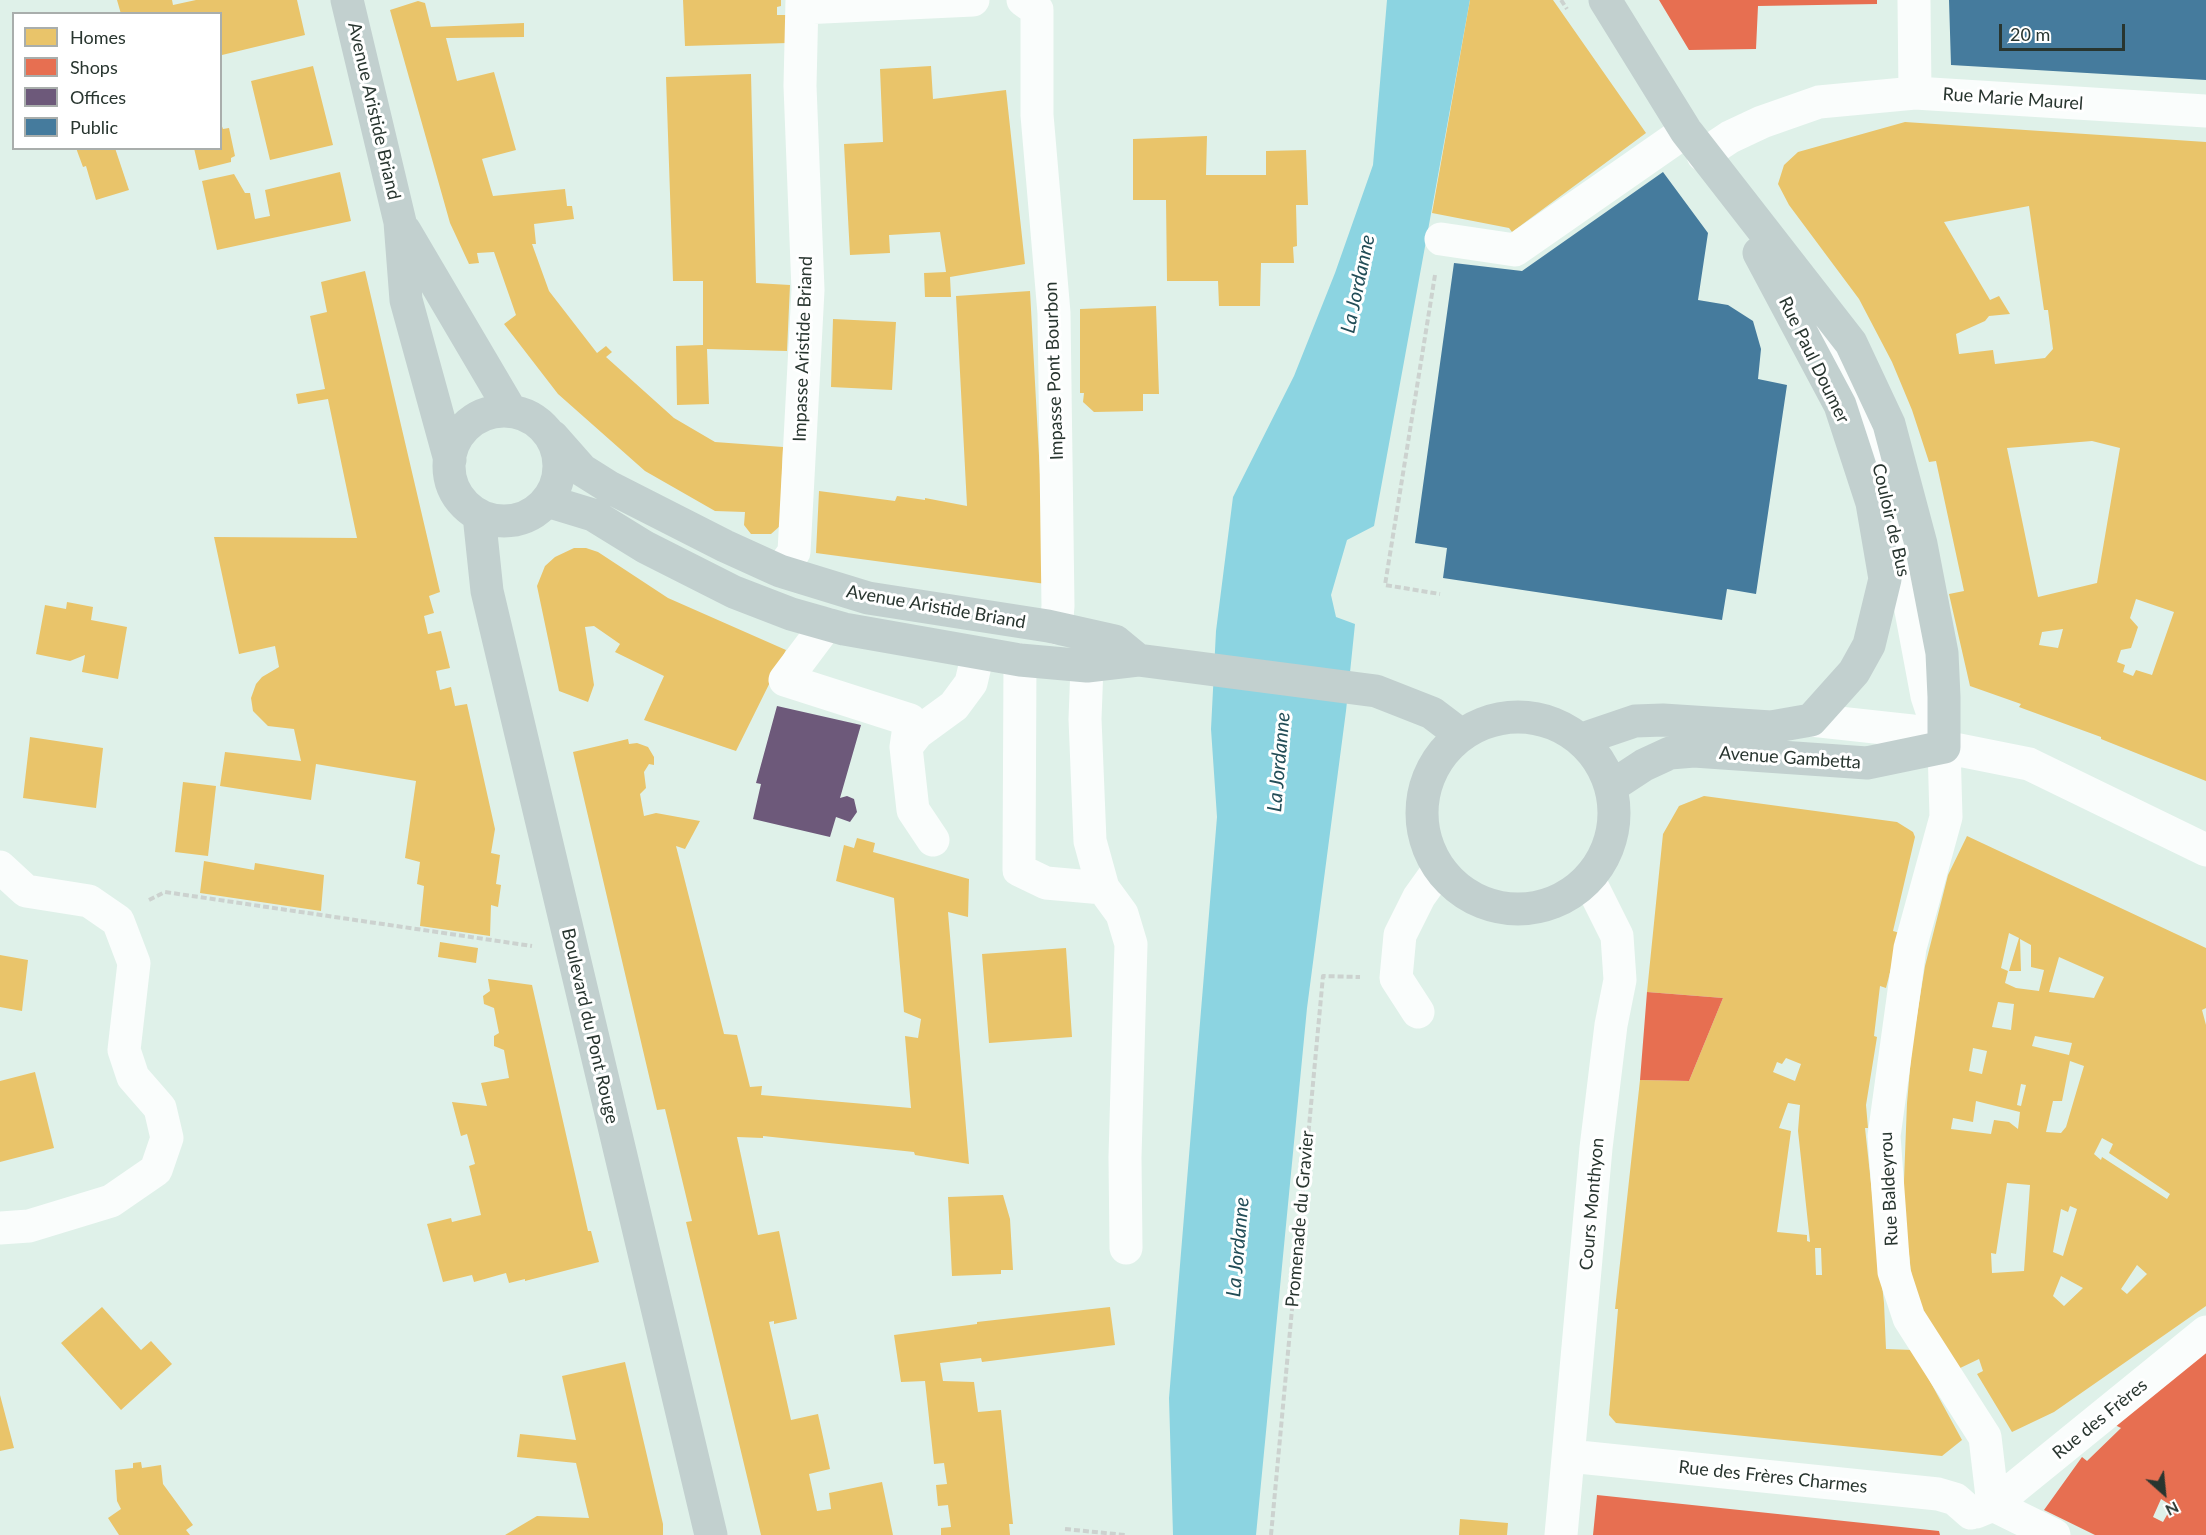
<!DOCTYPE html>
<html>
<head>
<meta charset="utf-8">
<style>
	body { margin:0 }
	#map { position:relative; width:2206px; height:1535px; overflow:hidden; background:#dff1e9; font-family:Lato,sans-serif }
	canvas { display:block }
	.legend { position:absolute; left:12px; top:12px; width:210px; height:138px; box-sizing:border-box; background:#fff; border:2px solid #a9aeac; margin:0; padding:8px 10px; list-style:none; font-size:18px; color:#28352f }
	.legend li { display:flex; align-items:center; gap:12px; height:30px }
	.legend b { width:30px; border:2px solid #a9aeac }
	.north { position:absolute; left:2134px; top:1463px; width:60px; height:60px; -webkit-text-stroke:4px #fff; paint-order:stroke; rotate:153deg; font-size:16px; font-weight:700; line-height:24px; text-align:center; color:#28352f }
	.north::after { content:''; display:block; margin:auto; width:21px; height:27px; background:#28352f; clip-path:polygon(50% 0,100% 100%,50% 72%,0 100%) }
	.scale { position:absolute; left:1999px; top:24px; width:126px; height:27px; box-sizing:border-box; border:3px solid #28352f; border-top:0; padding-left:8px; font-size:18px; line-height:21px; white-space:nowrap; color:#28352f; -webkit-text-stroke:4px #fff; paint-order:stroke }
</style>
</head>
<body>
<div id="map">
<canvas width="2206" height="1535"></canvas>
<ul class="legend">
<li><b style="height:16px;background:#e9c46a"></b>Homes</li>
<li><b style="height:16px;background:#e76f51"></b>Shops</li>
<li><b style="height:16px;background:#6d597a"></b>Offices</li>
<li><b style="height:16px;background:#457b9d"></b>Public</li>
</ul>
<div class="north">N</div>
<div class="scale">20 m</div>
</div>
<script>
const c = document.querySelector('canvas').getContext('2d');
c.lineJoin = 'round';
function fillPath(path, color) {
  c.fillStyle = color;
  c.fill(path, 'evenodd');
}
function poly(rows) {
  const path = new Path2D();
  for (const r of rows) {
    if (r.length === 3) {
      path.moveTo(r[0] + r[2], r[1]);
      path.arc(r[0], r[1], r[2], 0, 2 * Math.PI);
      continue;
    }
    path.moveTo(r[0], r[1]);
    for (let i = 2; i < r.length; i += 2) path.lineTo(r[i], r[i + 1]);
  }
  return path;
}
function strokePath(path, color, width, dash) {
  c.strokeStyle = color;
  c.lineWidth = width;
  c.lineCap = dash ? 'butt' : 'round';
  c.setLineDash(dash || []);
  c.stroke(path);
}
function drawText(font, color, halo, rows, align = 'center') {
  c.font = font + ' Lato,sans-serif';
  c.lineWidth = 6;
  c.setLineDash([]);
  c.textBaseline = 'middle';
  c.strokeStyle = halo;
  c.fillStyle = color;
  for (const [text, x, y, turn = 0] of rows) {
    c.save();
    c.translate(x, y);
    c.rotate((+turn || 0) * Math.PI / 180);
    c.textAlign = isNaN(turn) ? turn : align;
    if (halo) c.strokeText(text, 0, 0);
    c.fillText(text, 0, 0);
    c.restore();
  }
}
fillPath(poly([
	[1387,0,1470,0,1374,526,1347,540,1331,595,1336,617,1355,624,1346,711,1307,1008,1256,1535,1173,1535,1169,1398,1217,817,1211,729,1216,631,1233,497,1294,376,1335,273,1373,165]
]), '#8cd4e1');
fillPath(poly([
	[117,0,172,0,173,5,196,0,297,0,305,35,222,55,220,14,121,14],
	[683,0,781,0,781,6,777,7,777,15,788,15,788,43,685,46],
	[1470,0,1553,0,1646,133,1512,232,1509,228,1432,213],
	[418,1,425,3,431,27,524,23,524,37,446,38,457,81,494,72,516,150,482,159,493,196,565,189,567,206,572,206,574,219,534,224,536,244,532,244,549,291,597,353,606,346,612,352,606,357,674,418,715,442,783,447,780,526,771,534,751,534,744,525,745,512,715,511,645,471,558,394,504,324,516,315,494,252,477,253,479,263,469,264,450,223,390,10],
	[313,66,333,145,270,160,251,81],
	[931,66,933,99,1006,90,1025,264,950,277,951,297,925,297,924,273,946,272,940,232,889,235,890,253,850,255,844,144,883,142,880,69],
	[751,74,756,283,790,285,787,351,707,349,709,404,677,405,676,346,703,345,703,281,673,281,666,77],
	[1905,122,2206,142,2206,781,2101,739,2101,737,2027,710,2019,707,2021,704,1970,686,1949,594,1964,591,1936,461,1929,462,1912,410,1892,362,1859,299,1789,205,1778,184,1784,165,1798,152],
	[2029,206,2044,310,2048,310,2053,349,2045,358,1995,364,1993,350,1959,354,1956,334,1985,321,1989,316,2010,314,1999,296,1990,300,1944,222],
	[2092,441,2120,448,2097,583,2038,597,2007,448],
	[2136,599,2174,612,2152,675,2136,670,2133,676,2123,672,2125,665,2117,662,2121,650,2131,648,2138,627,2130,618],
	[2063,629,2058,648,2039,645,2042,632],
	[221,124,223,129,229,128,235,156,231,158,231,162,199,170,194,148,220,148],
	[1207,136,1206,175,1266,175,1266,151,1306,150,1308,205,1296,205,1297,246,1293,247,1294,263,1261,263,1260,306,1219,306,1218,281,1167,281,1166,200,1133,200,1133,139],
	[76,148,115,148,129,190,96,200,86,166,83,167],
	[340,172,351,221,217,250,202,181,234,174,245,193,250,193,255,219,270,216,265,190],
	[365,271,440,592,429,596,434,613,424,616,428,634,441,631,450,668,436,671,440,690,451,687,455,706,467,704,495,829,491,853,500,855,496,884,501,885,498,907,491,905,490,936,420,926,424,886,417,884,420,862,405,858,416,781,316,764,311,800,220,786,225,752,301,761,294,729,268,726,253,711,251,698,256,684,262,677,279,667,275,646,239,654,214,537,357,538,328,399,298,404,296,394,325,389,310,316,327,312,321,282],
	[1030,291,1046,584,816,553,819,491,895,501,897,496,925,500,925,498,967,506,956,296],
	[1156,306,1159,394,1143,394,1143,411,1094,412,1083,402,1084,393,1080,393,1080,309],
	[833,319,896,322,892,390,831,387],
	[574,548,586,548,598,552,668,598,786,650,736,751,644,720,664,676,615,652,620,644,594,626,585,627,594,685,588,702,559,691,537,586,545,566,555,557],
	[67,602,93,607,91,620,127,627,118,679,82,672,85,655,70,661,36,654,45,605,66,609],
	[30,737,103,748,96,808,23,798],
	[628,739,629,744,637,743,648,747,654,757,654,765,649,764,644,772,646,788,640,794,644,816,656,813,700,821,685,849,676,846,724,1034,737,1035,750,1087,762,1086,761,1095,911,1108,905,1036,918,1038,921,1019,904,1012,894,898,836,881,844,845,854,848,857,838,875,843,873,852,969,879,968,917,948,912,969,1164,915,1155,914,1152,763,1136,763,1138,737,1137,758,1235,779,1231,797,1319,774,1324,774,1321,769,1322,791,1420,818,1414,830,1469,809,1474,817,1511,831,1509,829,1493,882,1482,893,1535,761,1535,686,1222,692,1221,665,1109,657,1110,573,752],
	[183,782,216,786,208,856,175,852],
	[1704,796,1897,822,1913,832,1915,837,1893,931,1900,933,1886,988,1880,986,1874,1036,1877,1037,1866,1105,1868,1128,1865,1128,1884,1303,1886,1349,1913,1350,1962,1440,1942,1456,1616,1423,1609,1415,1618,1309,1615,1309,1640,1080,1689,1081,1723,998,1647,992,1663,834,1679,806],
	[1786,1058,1801,1064,1795,1081,1773,1072,1777,1062,1782,1064],
	[1788,1103,1800,1105,1798,1131,1810,1242,1807,1241,1807,1235,1777,1232,1791,1131,1779,1128],
	[1815,1248,1821,1248,1822,1275,1816,1275],
	[1967,836,2206,948,2206,1008,2202,1010,2206,1025,2206,1306,2054,1412,2012,1432,1977,1374,1983,1371,1979,1359,1956,1370,1922,1316,1912,1279,1903,1206,1907,1103,1912,1046,1925,966,1948,875],
	[2009,933,2019,938,2009,971,2021,971,2020,939,2031,945,2031,967,2044,970,2039,991,2016,988,2005,983,2008,971,2001,968],
	[2059,957,2104,977,2094,998,2049,992],
	[1998,1002,2014,1004,2011,1030,1992,1027],
	[2035,1036,2072,1043,2069,1055,2032,1046],
	[1973,1048,1987,1051,1982,1074,1969,1071],
	[2070,1061,2084,1066,2066,1127,2061,1133,2046,1132,2053,1101,2062,1101],
	[2021,1084,2026,1085,2021,1106,2017,1105],
	[1976,1101,2020,1112,2018,1129,2009,1122,1994,1120,1991,1134,1951,1129,1953,1118,1973,1122],
	[2102,1138,2113,1144,2109,1153,2170,1194,2167,1199,2102,1157,2101,1160,2094,1154],
	[2007,1183,2030,1185,2024,1271,1992,1273,1991,1253,1996,1254],
	[2070,1206,2077,1209,2063,1256,2053,1252,2061,1209,2068,1212],
	[2137,1265,2147,1274,2127,1294,2121,1289],
	[2061,1276,2083,1288,2064,1306,2053,1296],
	[204,861,254,870,255,863,324,875,321,911,200,893],
	[440,942,478,948,476,963,438,957],
	[1066,948,1072,1037,989,1043,982,954],
	[0,955,28,960,22,1011,0,1007],
	[488,979,532,985,588,1231,591,1231,599,1262,525,1281,525,1279,509,1283,506,1273,474,1282,472,1275,443,1282,427,1224,451,1218,452,1222,481,1215,469,1166,475,1164,467,1134,461,1136,452,1102,487,1106,481,1083,509,1078,504,1050,494,1046,494,1036,499,1033,494,1008,484,1004,483,996,490,991],
	[35,1072,54,1148,0,1162,0,1081],
	[1003,1195,1010,1219,1013,1270,1001,1270,1001,1274,952,1276,948,1197],
	[102,1307,141,1350,151,1341,172,1364,121,1410,61,1343],
	[1110,1307,1115,1345,982,1362,981,1358,940,1363,943,1381,974,1382,978,1412,1001,1410,1013,1524,1009,1524,1010,1535,941,1535,941,1528,951,1527,948,1505,938,1506,936,1485,947,1484,944,1463,934,1464,925,1381,901,1382,894,1335,977,1324,977,1322],
	[625,1362,663,1524,663,1535,505,1535,537,1516,589,1518,576,1463,517,1457,520,1434,576,1440,562,1376],
	[0,1395,14,1448,0,1451],
	[141,1462,142,1468,161,1465,163,1484,193,1525,186,1530,190,1535,119,1535,108,1518,121,1509,117,1501,115,1470,133,1468,133,1463],
	[1460,1519,1508,1523,1507,1535,1459,1535]
]), '#e9c46a');
fillPath(poly([
	[1659,0,1877,0,1877,4,1758,6,1756,49,1689,50],
	[1647,992,1723,998,1689,1081,1640,1080],
	[2206,1352,2206,1535,2095,1535,2044,1510,2082,1457,2087,1461,2121,1428,2115,1425],
	[2161,1499,2172,1506,2163,1522,2153,1517],
	[1597,1495,1939,1531,1940,1535,1593,1535]
]), '#e76f51');
fillPath(poly([
	[777,706,861,725,840,798,847,796,854,799,857,812,850,822,836,817,830,837,753,819,761,784,756,783]
]), '#6d597a');
fillPath(poly([
	[1949,0,2206,0,2206,80,1951,65],
	[1663,172,1708,233,1698,300,1728,305,1753,321,1761,349,1758,379,1787,385,1756,594,1727,589,1722,620,1443,578,1447,548,1415,543,1454,263,1522,271]
]), '#457b9d');
strokePath(poly([
	[1561,0,1567,9],
	[1435,275,1385,585,1440,594],
	[149,900,165,892,532,946],
	[1065,1529,1125,1535],
	[1271,1535,1323,976,1360,977]
]), '#ccd2cf', 4, [6, 3]);
strokePath(poly([
	[1023,0,1037,10,1037,115,1054,313,1058,606,1056,628],
	[1914,0,1915,93],
	[802,8,973,0],
	[1703,155,1730,137,1762,122,1819,102,1915,93,2206,111],
	[1441,239,1515,250,1686,131],
	[1807,330,1844,372,1870,432,1900,552,1927,696,1944,747,1946,817,1910,948,1884,1136,1894,1272,1909,1318,1985,1437,1993,1505],
	[780,571,794,552,808,290,800,86,802,0],
	[827,624,785,680,910,720,906,747,913,810,933,840],
	[1020,660,1019,870,1046,883,1103,888],
	[1087,666,1085,719,1090,841,1103,888,1122,914,1131,944,1125,1157,1126,1248],
	[1811,720,1912,731,1944,747,2029,764,2206,850],
	[906,747,917,733,954,706,971,683,978,653],
	[0,867,26,891,89,901,118,921,134,963,124,1050,133,1077,160,1108,167,1138,156,1170,111,1201,29,1226,0,1228],
	[1418,1012,1396,978,1400,935,1419,897,1439,869],
	[1569,1456,1938,1494,1955,1499,1971,1513],
	[1993,1505,2054,1535],
	[1976,1512,1993,1505,2206,1332],
	[1561,1535,1596,1148,1611,1025,1620,980,1617,936,1589,880]
]), '#fafdfc', 33);
strokePath(poly([
	[347,0,400,222,406,300,450,460],
	[1605,0,1686,131,1851,343,1889,424,1921,544,1942,653,1944,697,1944,747,1867,763,1694,751,1670,753,1644,765,1612,786],
	[405,231,511,411],
	[504,466,55],
	[552,436,582,470,609,487,725,546,780,571,868,598,1048,626,1115,641,1138,660],
	[547,501,593,515,645,547,734,592,791,614,844,629,1020,660,1087,666,1138,660,1376,691,1432,713,1461,735],
	[479,515,487,591,711,1535],
	[1518,813,96],
	[1582,739,1635,721,1663,720,1771,727,1811,720,1854,672,1869,645,1885,579,1872,503,1840,405,1759,253]
]), '#c2d0cf', 33);
drawText('18px', '#28352f', '#fff', [
	["Rue Marie Maurel",2013,99,4],
	["Avenue Aristide Briand",374,111,77],
	["Impasse Aristide Briand",803,349,-88],
	["Rue Paul Doumer",1814,360,64],
	["Impasse Pont Bourbon",1054,371,-92],
	["Couloir de Bus",1891,520,77],
	["Avenue Aristide Briand",936,607,10],
	["Avenue Gambetta",1790,758,4],
	["Boulevard du Pont Rouge",590,1026,77],
	["Rue Baldeyrou",1889,1189,-93],
	["Cours Monthyon",1592,1204,-85],
	["Promenade du Gravier",1300,1219,-85],
	["Rue des Frères",2100,1419,-39],
	["Rue des Frères Charmes",1773,1477,6]
]);
drawText('italic 20px', '#224d57', '#fff', [
	["La Jordanne",1358,284,-78],
	["La Jordanne",1279,762,-85],
	["La Jordanne",1238,1247,-85]
]);
</script>
</body>
</html>
